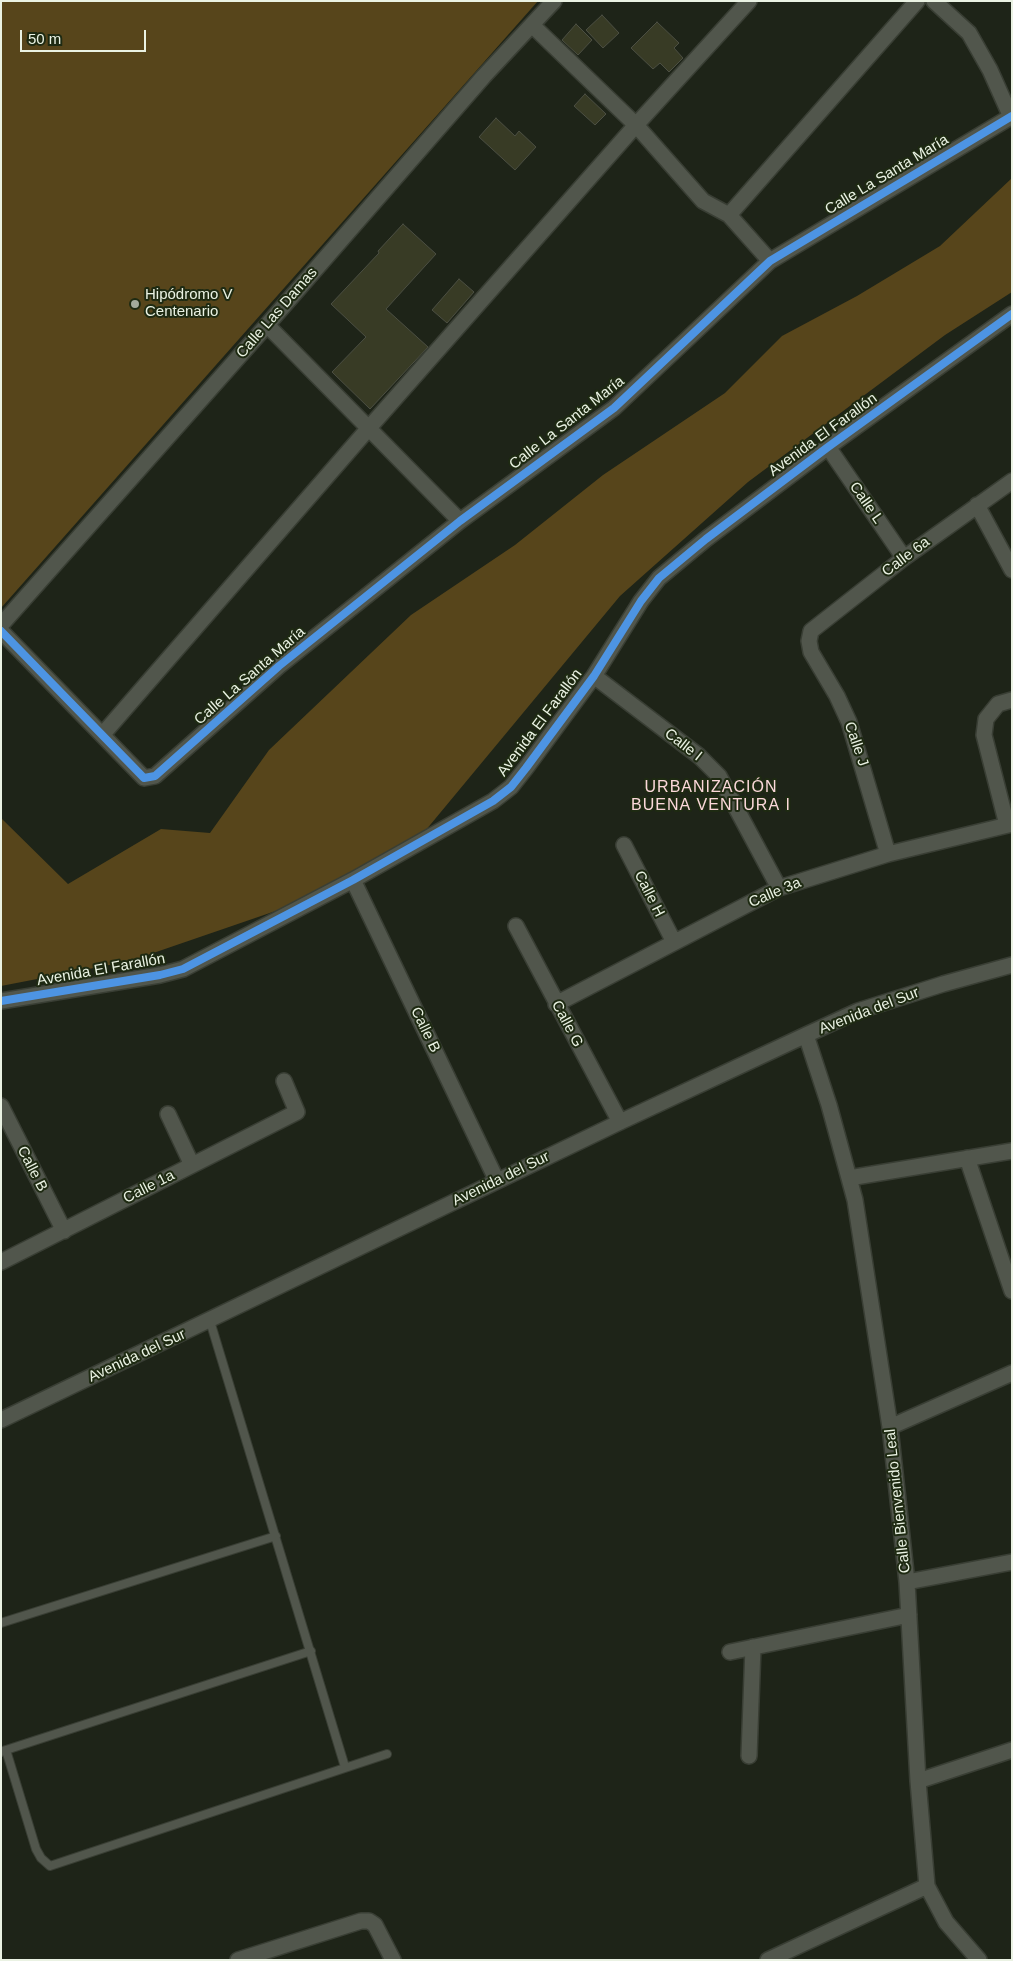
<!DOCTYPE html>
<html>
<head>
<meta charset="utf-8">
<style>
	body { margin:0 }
	#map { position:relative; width:1013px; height:1961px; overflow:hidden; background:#1e2418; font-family:Helvetica,sans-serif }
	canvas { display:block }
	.frame { position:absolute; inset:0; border:2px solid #eaf2e3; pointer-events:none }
	.scale { position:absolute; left:20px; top:30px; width:126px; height:22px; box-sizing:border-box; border:2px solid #eaf2e3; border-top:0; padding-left:6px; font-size:15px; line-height:18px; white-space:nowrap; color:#eaf2e3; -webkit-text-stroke:4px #1e2a12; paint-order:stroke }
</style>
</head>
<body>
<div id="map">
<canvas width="1013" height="1961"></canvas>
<div class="frame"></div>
<div class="scale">50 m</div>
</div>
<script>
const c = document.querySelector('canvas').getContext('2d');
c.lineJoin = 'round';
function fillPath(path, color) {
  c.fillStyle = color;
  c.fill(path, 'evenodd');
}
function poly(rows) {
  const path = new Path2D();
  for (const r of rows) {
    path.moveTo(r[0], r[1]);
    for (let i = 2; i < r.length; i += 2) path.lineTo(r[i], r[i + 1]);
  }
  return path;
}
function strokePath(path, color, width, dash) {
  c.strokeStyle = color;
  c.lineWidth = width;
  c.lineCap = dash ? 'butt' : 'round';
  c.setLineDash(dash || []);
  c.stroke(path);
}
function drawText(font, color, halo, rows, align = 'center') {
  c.font = font + ' Helvetica,sans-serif';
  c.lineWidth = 4;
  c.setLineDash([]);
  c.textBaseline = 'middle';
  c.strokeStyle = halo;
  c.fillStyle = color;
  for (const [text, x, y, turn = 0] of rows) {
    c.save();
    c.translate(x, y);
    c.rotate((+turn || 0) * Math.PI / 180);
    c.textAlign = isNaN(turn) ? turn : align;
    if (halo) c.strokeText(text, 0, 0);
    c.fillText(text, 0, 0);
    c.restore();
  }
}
fillPath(poly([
	[1,1,538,1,1,608],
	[1012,178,1012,292,945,335,748,482,620,596,411,848,328,893,130,961,1,986,1,818,68,884,161,829,210,833,269,750,411,615,515,545,603,475,725,393,782,336,857,296,940,246]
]), '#57451b');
const building = poly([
	[602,15,619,33,603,48,586,30,602,15],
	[657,22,679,43,674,48,683,58,669,72,660,63,653,69,631,48,657,22],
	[576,24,592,40,578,55,562,40,576,24],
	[585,94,606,114,595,125,574,106,585,94],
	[496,118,515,136,519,131,536,147,515,170,479,137,496,118],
	[403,224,436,254,386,309,428,347,370,409,332,372,366,337,331,304,379,253,378,251,403,224],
	[459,279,474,292,447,323,432,310,459,279]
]);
fillPath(building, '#383b25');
strokePath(building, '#4c4f43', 1);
const service = poly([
	[210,1321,345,1767],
	[1,1623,276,1536],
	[6,1750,311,1651],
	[1,1752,6,1750,36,1849,41,1858,50,1866,387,1754]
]);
const minor = poly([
	[934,1,969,33,990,70,1011,117],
	[533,26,636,125,703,201,729,215,770,261],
	[729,215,917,1],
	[267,325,460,521],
	[828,447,904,558],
	[977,505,1012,570],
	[1,625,267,325,484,76,554,1],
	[1,631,144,778,155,776,279,666,460,521,614,408,770,261,1012,116],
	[594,676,699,756,719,776,779,888],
	[103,734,368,429,636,125,749,1],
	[1007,825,984,735,986,719,998,704,1012,700],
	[624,845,674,942],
	[888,854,849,722,837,696,811,652,809,641,811,631,904,558,1012,481],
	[353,880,497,1181],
	[516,926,620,1122],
	[1,1001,160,975,183,969,353,880,493,801,511,787,526,768,594,676,641,601,659,578,706,539,828,447,1012,314],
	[556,1004,779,888,888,854,1012,824],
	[806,1035,829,1105,855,1200,890,1427,907,1582,918,1781,927,1886,946,1922,979,1960],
	[1,1106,64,1231],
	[168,1114,192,1165],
	[967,1158,1012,1291],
	[849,1178,1012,1151],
	[1,1262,297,1112,284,1081],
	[1,1420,620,1122,806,1035,858,1011,943,984,1012,965],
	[890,1427,1012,1373],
	[907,1582,1012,1562],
	[730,1652,909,1615],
	[749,1756,753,1647],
	[918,1781,1012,1750],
	[238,1960,361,1921,369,1921,375,1925,393,1960],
	[768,1960,927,1886]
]);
strokePath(service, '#393e34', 10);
strokePath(minor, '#393e34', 18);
strokePath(service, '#51564c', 8);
strokePath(minor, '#51564c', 15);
strokePath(poly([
	[1,631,144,778,155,776,279,666,460,521,614,408,770,261,1012,116],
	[1,1001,160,975,183,969,353,880,493,801,511,787,526,768,594,676,641,601,659,578,706,539,828,447,1012,314]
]), '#4d94e3', 8);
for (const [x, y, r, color] of [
	[135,304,5,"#a3aa9c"]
]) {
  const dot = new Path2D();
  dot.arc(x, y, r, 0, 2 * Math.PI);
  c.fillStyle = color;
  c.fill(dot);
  strokePath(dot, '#1e2a12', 2);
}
drawText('15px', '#eaf2e3', '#1e2a12', [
	["Calle La Santa María",887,175,-31],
	["Calle Las Damas",277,313,-49],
	["Calle La Santa María",567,423,-38],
	["Avenida El Farallón",823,435,-36],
	["Calle L",866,503,55],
	["Calle 6a",906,557,-37],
	["Calle La Santa María",250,676,-41],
	["Avenida El Farallón",540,723,-53],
	["Calle J",856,744,71],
	["Calle I",683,745,38],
	["Calle 3a",775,893,-23],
	["Calle H",649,894,63],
	["Avenida El Farallón",101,970,-10],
	["Avenida del Sur",869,1011,-21],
	["Calle G",567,1024,62],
	["Calle B",425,1030,64],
	["Calle B",32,1169,63],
	["Avenida del Sur",501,1179,-26],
	["Calle 1a",149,1187,-27],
	["Avenida del Sur",137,1356,-25],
	["Calle Bienvenido Leal",898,1501,-96]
]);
drawText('15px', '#eaf2e3', '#1e2a12', [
	["Hipódromo V",145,295],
	["Centenario",145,312]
], 'left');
c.letterSpacing = '1px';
drawText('16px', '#fbd8da', '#1e2a12', [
	["URBANIZACIÓN",711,788],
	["BUENA VENTURA I",711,806]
]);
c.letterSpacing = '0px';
</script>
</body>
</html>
